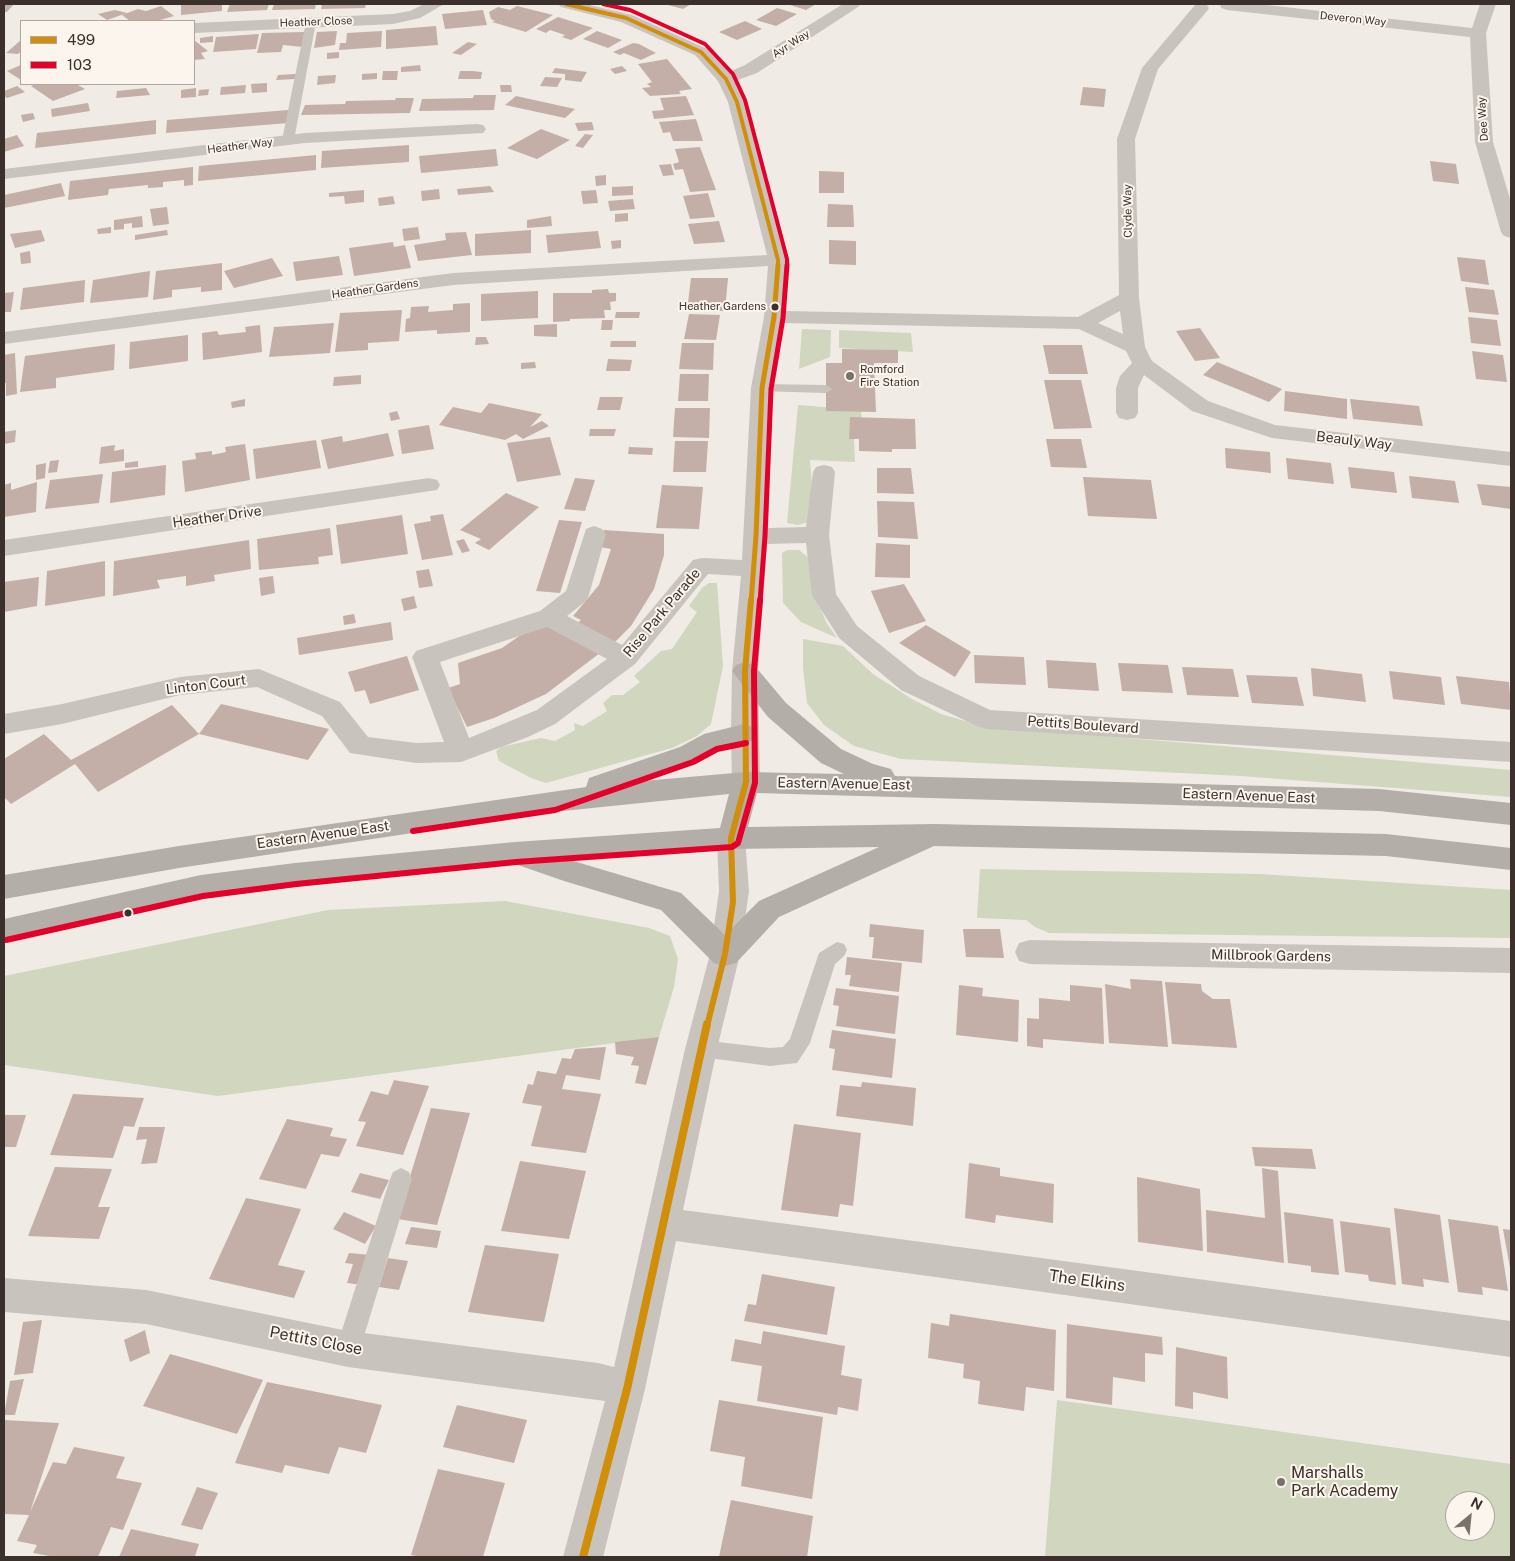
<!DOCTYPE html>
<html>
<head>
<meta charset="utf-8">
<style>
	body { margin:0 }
	#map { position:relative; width:1515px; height:1561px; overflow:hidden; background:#f0ebe5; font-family:"Public Sans",sans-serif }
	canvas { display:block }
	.frame { position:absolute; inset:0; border:5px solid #3b302b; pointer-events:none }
	.legend { position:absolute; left:20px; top:20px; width:175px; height:65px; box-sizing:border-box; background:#fbf5ee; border:1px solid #aea6a0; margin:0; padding:6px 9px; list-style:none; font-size:15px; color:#3b302b }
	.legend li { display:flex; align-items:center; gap:10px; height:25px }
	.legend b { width:25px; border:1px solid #aea6a0 }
	.north { position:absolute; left:1445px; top:1491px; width:50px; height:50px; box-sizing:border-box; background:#fbf5ee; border:1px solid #aea6a0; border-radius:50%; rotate:28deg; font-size:14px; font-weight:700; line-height:20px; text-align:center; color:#3b302b }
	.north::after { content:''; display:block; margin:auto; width:18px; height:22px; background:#7a716c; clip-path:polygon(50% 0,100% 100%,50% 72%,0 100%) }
</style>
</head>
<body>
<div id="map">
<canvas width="1515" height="1561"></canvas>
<div class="frame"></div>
<ul class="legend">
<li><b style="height:6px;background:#d18e09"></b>499</li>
<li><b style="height:6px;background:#e4002b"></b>103</li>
</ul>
<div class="north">N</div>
</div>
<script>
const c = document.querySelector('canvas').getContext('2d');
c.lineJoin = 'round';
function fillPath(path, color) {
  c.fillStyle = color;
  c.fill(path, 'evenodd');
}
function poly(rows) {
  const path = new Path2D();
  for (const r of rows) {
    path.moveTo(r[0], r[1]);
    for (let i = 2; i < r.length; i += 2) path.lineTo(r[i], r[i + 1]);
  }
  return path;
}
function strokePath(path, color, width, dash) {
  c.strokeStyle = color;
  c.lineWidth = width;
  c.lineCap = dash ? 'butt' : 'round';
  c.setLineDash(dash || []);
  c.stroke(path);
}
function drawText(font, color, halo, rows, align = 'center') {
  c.font = font + ' "Public Sans",sans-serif';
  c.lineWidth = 4;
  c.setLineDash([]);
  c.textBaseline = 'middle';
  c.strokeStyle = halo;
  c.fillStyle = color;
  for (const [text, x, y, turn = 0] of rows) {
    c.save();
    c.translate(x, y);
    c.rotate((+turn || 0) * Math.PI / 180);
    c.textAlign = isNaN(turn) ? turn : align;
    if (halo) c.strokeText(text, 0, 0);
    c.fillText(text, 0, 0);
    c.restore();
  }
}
fillPath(poly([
	[802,329,831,330,830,357,799,369],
	[839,330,911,333,913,352,839,348],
	[798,405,861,410,862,420,853,420,855,462,810,460,814,513,808,522,798,525,787,523],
	[787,550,799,550,811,560,818,601,826,622,837,638,801,622,783,603,782,553],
	[709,583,717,583,723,666,711,724,697,736,672,748,546,783,531,778,499,761,496,751,501,747,541,738,555,741,575,730,574,723,583,726,607,711,603,703,612,695,623,695,640,682,634,676,661,651,672,649,697,612,689,606,702,588],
	[803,639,843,646,873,674,912,699,941,714,983,726,1511,770,1511,797,1241,776,901,759,854,746,824,725,807,703,803,668],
	[980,869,1260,874,1511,890,1511,938,1049,933,1035,927,1026,920,977,918],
	[505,901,649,928,670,936,678,959,674,987,659,1037,218,1096,4,1065,4,976,328,910],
	[1057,1400,1511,1464,1511,1557,1045,1557],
	[1455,1501,1485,1501,1485,1531,1455,1531]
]), '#d1d6bf');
fillPath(poly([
	[4,4,14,4,7,12,4,12],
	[181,4,222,4,222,11,181,15],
	[230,4,269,4,267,10,227,12],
	[274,4,316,4,315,9,272,10],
	[322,4,366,4,365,8,321,9],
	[664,4,691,4,683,9],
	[787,4,816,4,806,10],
	[161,6,174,16,157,21,130,21,122,15,138,9,146,11],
	[517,6,553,15,526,32,492,22,495,21,491,19,489,12,498,7,510,10],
	[777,8,797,14,776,26,756,20],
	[115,10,127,13,107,20,98,14],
	[483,10,487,25,445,29,442,14],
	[558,17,593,28,571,40,562,37,565,35,550,30,546,33,536,29],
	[745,21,762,29,737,40,719,32],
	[436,26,438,45,386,49,386,30],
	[337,31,335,45,314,48,317,32],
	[382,31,381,47,339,50,340,43,346,43,347,33],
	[597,31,622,40,608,48,583,39],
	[306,32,303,47,283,45,281,52,257,53,262,33],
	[259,34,256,49,213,52,216,37],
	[213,36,213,42,200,43,200,38],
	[21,40,21,51,18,54,6,53],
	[194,40,208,51,201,53,205,59,194,60],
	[468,42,477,44,461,55,452,53],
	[633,43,639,44,656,53,641,60,624,53,620,55,613,52],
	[339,52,339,58,327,59,327,53],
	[667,59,692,89,679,91,681,94,650,96,642,88,651,87,647,84,652,82,638,64],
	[21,65,21,80,7,71],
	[420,65,421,71,401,72,401,67],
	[622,66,627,71,615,74,610,69],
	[555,68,587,72,581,82,565,80,565,74,552,73],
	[383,71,398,71,397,80,382,80],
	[460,71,472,71,482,72,481,79,458,79],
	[377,73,377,79,362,80,362,74],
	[296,74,295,79,276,80,278,75],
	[336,75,335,83,317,85,318,76],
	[545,77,562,78,557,87,540,86],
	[267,83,267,92,252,93,251,84],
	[36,84,76,84,85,89,53,101,31,86],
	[246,85,245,93,220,95,221,87],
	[500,85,511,85,512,92,501,92],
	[17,86,25,92,7,98,4,96,4,91],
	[1083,87,1106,89,1104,107,1080,105],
	[146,88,150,95,116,98,117,91],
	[196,88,196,97,181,98,181,90],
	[209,89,208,95,198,96,199,90],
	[474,95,496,95,494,110,419,111,422,99,473,98],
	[516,96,575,109,565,118,505,105],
	[686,96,694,115,654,119,652,111,664,110,660,98],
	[396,98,414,98,410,113,301,115,305,105,345,104,346,101,395,100],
	[88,103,90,111,52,117,51,109],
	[288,110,288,123,166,133,167,120],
	[33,113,35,119,23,122,21,115],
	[696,119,703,141,673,141,670,132,663,133,659,122],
	[156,120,156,134,35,148,37,133],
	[592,122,594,130,578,131,575,123],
	[541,129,570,140,537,159,507,148],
	[585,134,593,135,583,148,575,146],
	[17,135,24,146,4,152,4,139],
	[409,145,409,162,321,168,322,151],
	[700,147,716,190,690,192,683,169,675,170,673,164,679,162,675,149],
	[496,149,498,166,421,173,419,156],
	[316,155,316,170,198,181,199,166],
	[1430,161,1456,164,1459,184,1433,181],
	[671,164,674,175,663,176,659,165],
	[193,167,193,185,184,186,184,180,163,182,163,187,148,188,148,185,109,189,108,195,68,200,70,181],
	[819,171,844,172,844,193,819,193],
	[606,175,606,185,596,186,595,176],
	[61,183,65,196,4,208,4,195],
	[490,186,494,192,458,195,457,189],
	[633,186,633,195,612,196,612,187],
	[439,189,440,199,422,201,421,191],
	[364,190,364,202,345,204,344,196,329,197,329,193],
	[596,190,598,203,583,204,581,191],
	[708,193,715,217,690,219,683,196],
	[393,196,395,204,379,206,378,198],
	[633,199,635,209,610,211,608,201],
	[828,204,853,205,854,227,827,227],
	[167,207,169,224,153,226,150,209],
	[628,213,628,221,615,222,615,214],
	[142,216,143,227,132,228,132,223,124,224,124,229,114,230,114,220],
	[551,216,552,226,527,228,527,220],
	[719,221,725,242,694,244,688,224],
	[111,227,111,233,98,234,97,229],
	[418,227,420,239,404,241,402,229],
	[41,230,45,241,15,248,10,234],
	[167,230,168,235,135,240,135,235],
	[531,230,531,253,475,256,475,234],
	[598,231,601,248,548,253,546,235],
	[466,232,472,255,418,261,414,245,446,240,445,233],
	[621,240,621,248,612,249,611,241],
	[829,240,856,241,856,265,829,264],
	[393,242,394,247,405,245,411,268,354,276,349,248],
	[30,251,31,263,21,264,20,253],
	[339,256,343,275,296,281,293,262],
	[1457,257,1485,260,1489,285,1461,281],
	[272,258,283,276,234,288,224,271],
	[222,263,222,290,201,292,201,287,172,290,172,297,153,300,156,271],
	[150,271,148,297,90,303,93,280],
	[691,278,728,278,725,311,687,311],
	[85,280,84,302,20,310,23,288],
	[1465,287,1494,290,1499,315,1469,312],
	[608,289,609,293,616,293,616,301,610,302,611,310,604,310,605,318,570,319,570,321,553,322,553,293,592,293,592,290],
	[538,291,538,318,481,321,481,294],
	[14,292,11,312,4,312,4,293],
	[470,303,470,332,437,334,437,330,405,332,406,319,410,318,411,307,429,306,428,312,453,310,453,304],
	[402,310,399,341,368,343,368,350,335,352,340,313],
	[616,312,640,312,639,318,615,318],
	[689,314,720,315,716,340,684,339],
	[1468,317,1497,320,1501,346,1471,343],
	[602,320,613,320,612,330,601,330],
	[334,323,330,353,269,357,274,327],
	[557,324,557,337,534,336,534,325],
	[260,325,262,352,203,360,202,333,217,331,219,335,246,332,245,327],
	[1200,328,1220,358,1195,361,1176,331],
	[188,335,188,361,129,369,130,342],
	[476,337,486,337,489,344,475,345],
	[611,341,636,341,636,347,610,347],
	[682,343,714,343,713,370,679,369],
	[115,344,114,370,56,378,56,388,20,392,25,356],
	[1043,345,1082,345,1088,374,1049,374],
	[842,349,898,350,898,363,874,363,876,412,826,411,826,363,842,363],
	[1472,351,1503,355,1507,382,1476,379],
	[15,353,17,394,6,396,6,383,4,383,4,355],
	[608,359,632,360,630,371,606,371],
	[535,362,536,368,521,369,521,363],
	[1217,362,1282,389,1269,402,1203,375],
	[680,374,709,374,708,401,678,401],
	[361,375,361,384,333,386,334,377],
	[1044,380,1081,380,1092,428,1054,429],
	[1285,391,1347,399,1347,419,1284,411],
	[600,397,623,397,620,410,597,410],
	[245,399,245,406,232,408,231,402],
	[1350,399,1419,406,1423,426,1353,419],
	[489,403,542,414,530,427,542,421,549,426,523,439,516,434,505,440,439,425,453,407,481,413],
	[675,408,710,408,709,438,673,437],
	[397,411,400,419,391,421,389,413],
	[850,417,915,419,916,449,892,449,892,452,859,451,859,439,849,439],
	[429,425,434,449,402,454,398,430],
	[590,429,616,429,614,436,589,436],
	[16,430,15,442,4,444,4,432],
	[388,433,394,456,328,469,321,440,342,436,343,442],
	[550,437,561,475,517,482,507,443],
	[1046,439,1081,439,1087,468,1051,467],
	[316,440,321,468,256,479,253,449],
	[675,441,708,441,706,472,673,472],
	[245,444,250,480,185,492,182,461,196,459,195,453,212,451,212,455,226,452,225,447],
	[115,445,114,451,124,449,124,461,99,464,101,447],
	[629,447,653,448,652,455,628,454],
	[1225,448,1270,452,1271,473,1226,468],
	[1286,458,1331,463,1334,484,1288,479],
	[59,460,57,472,48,473,50,461],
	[138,461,138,467,125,468,125,463],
	[46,463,45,478,36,480,36,465],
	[166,465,165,495,110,503,112,472],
	[1348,467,1394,472,1397,493,1351,488],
	[877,468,911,468,914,494,877,493],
	[103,474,99,503,45,509,50,480],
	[1409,476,1455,481,1459,503,1412,498],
	[1083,477,1151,480,1157,519,1088,516],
	[575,478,595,480,585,511,564,509],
	[37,482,36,512,4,517,4,485,11,483,11,490],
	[1477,484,1511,487,1511,509,1482,505],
	[662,485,703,487,699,529,656,528],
	[506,493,539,507,489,550,475,543,481,539,460,530],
	[877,501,914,502,918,539,878,537],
	[443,514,453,555,422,560,414,524,431,521,430,516],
	[402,515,408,554,341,564,336,525],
	[559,520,582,522,560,593,536,591],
	[330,528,333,555,318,557,319,564,259,570,257,539],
	[604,530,664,534,664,555,654,589,631,626,612,645,572,627,581,620,573,616,599,585,611,549,600,547],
	[464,539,470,551,462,553,456,541],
	[249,540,251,569,214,575,215,581,186,586,186,576,157,580,160,588,113,596,114,561],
	[876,543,910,545,910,578,875,577],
	[105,561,105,596,45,606,47,571],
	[429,569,433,586,419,588,416,571],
	[273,576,275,593,261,596,259,578],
	[39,577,37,606,4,612,4,582],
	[904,584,926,621,889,633,871,591],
	[414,596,417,608,404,611,401,599],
	[354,614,356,623,344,625,343,616],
	[541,621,600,653,546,694,494,718,467,727,448,688,460,684,458,663,502,648],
	[391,622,393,640,299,655,297,638],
	[926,625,971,652,955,677,899,643],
	[974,655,1024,657,1026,685,975,683],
	[407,656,419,690,370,704,365,690,355,692,348,672],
	[1046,660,1096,663,1099,691,1048,688],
	[1118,663,1168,665,1173,693,1122,691],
	[1182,667,1233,669,1239,697,1187,695],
	[1311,668,1362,674,1366,702,1313,696],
	[1389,671,1441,677,1445,705,1393,699],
	[1246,675,1297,677,1304,706,1252,703],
	[1456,676,1509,682,1511,710,1461,704],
	[221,704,329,729,308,760,199,734,98,792,75,764,11,804,4,797,4,759,44,734,71,760,172,705,199,734],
	[870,924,924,930,922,963,872,958,874,937,869,937],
	[963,929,1000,929,1004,958,966,957],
	[847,957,902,963,899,992,849,986,851,975,845,975],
	[1130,979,1162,981,1168,1047,1109,1043,1105,984,1131,989],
	[1165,982,1201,984,1202,991,1213,999,1230,999,1237,1048,1172,1044],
	[959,985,983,988,982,996,1019,1000,1018,1042,956,1035],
	[1070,985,1102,988,1104,1044,1043,1039,1043,1048,1027,1046,1027,1018,1039,1019,1039,998,1070,1001],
	[836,988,899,996,895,1034,836,1026,839,1006,833,1005],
	[832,1030,896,1039,892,1078,832,1070,835,1049,829,1048],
	[659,1037,646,1085,635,1083,639,1066,631,1065,634,1057,616,1054,615,1042],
	[606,1047,600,1080,566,1075,562,1089,601,1094,586,1153,531,1146,542,1106,522,1103,528,1084,533,1085,537,1071,556,1074,562,1058,571,1059,575,1049],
	[394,1080,429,1086,403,1155,356,1146,366,1122,358,1121,371,1091,388,1095],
	[862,1082,916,1088,913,1126,836,1116,840,1085,861,1087],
	[73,1094,144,1098,134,1127,124,1126,113,1158,50,1155],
	[431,1108,470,1113,437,1225,397,1219],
	[4,1115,26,1115,16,1147,4,1147],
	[287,1119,333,1128,330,1136,347,1139,339,1157,321,1154,306,1189,259,1179],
	[794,1124,861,1133,853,1206,840,1204,838,1217,781,1210],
	[139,1127,165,1127,157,1163,141,1164,147,1139,136,1140],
	[1252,1147,1312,1149,1316,1169,1255,1166],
	[520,1161,586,1171,569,1239,501,1231],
	[969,1163,1000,1168,1000,1176,1054,1184,1053,1223,996,1215,995,1223,965,1218],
	[55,1167,112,1169,98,1207,110,1207,99,1239,28,1236],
	[1262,1168,1278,1171,1284,1263,1207,1252,1206,1210,1265,1218],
	[360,1173,389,1180,380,1199,351,1192],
	[1137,1177,1200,1189,1203,1251,1138,1242],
	[246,1198,301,1209,278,1265,305,1271,294,1298,209,1279],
	[1394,1208,1440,1215,1449,1283,1423,1279,1424,1287,1402,1284],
	[344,1212,376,1226,365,1244,333,1229],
	[1284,1212,1333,1219,1339,1275,1311,1272,1311,1266,1288,1263],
	[1448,1219,1498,1226,1508,1291,1482,1287,1483,1295,1458,1292],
	[1340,1221,1390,1228,1396,1285,1369,1281,1368,1275,1345,1272],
	[411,1227,441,1231,437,1248,405,1244],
	[1503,1229,1511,1230,1511,1268,1510,1268],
	[485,1245,559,1254,544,1322,468,1312],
	[349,1253,371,1255,362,1285,347,1283,353,1264,345,1263],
	[388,1258,408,1261,399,1290,379,1287],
	[762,1274,835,1287,827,1335,744,1321,748,1304,756,1305],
	[950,1314,1056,1330,1054,1391,1026,1387,1024,1411,978,1404,980,1381,963,1378,964,1364,928,1358,931,1323,949,1326],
	[42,1320,33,1373,14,1375,23,1322],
	[1067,1324,1162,1337,1163,1355,1145,1353,1145,1382,1113,1377,1112,1405,1066,1398],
	[145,1330,150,1353,130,1362,124,1340],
	[763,1331,845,1346,841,1375,862,1379,858,1411,838,1407,837,1415,757,1401,762,1366,731,1361,735,1339,761,1344],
	[1176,1347,1227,1357,1228,1399,1193,1392,1193,1409,1175,1406],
	[170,1354,263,1380,237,1434,143,1406],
	[24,1379,15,1415,4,1415,10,1381],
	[267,1382,382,1405,366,1453,339,1447,329,1474,285,1465,282,1473,235,1463],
	[719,1400,823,1417,812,1499,741,1486,745,1457,710,1451],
	[457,1405,527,1420,514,1463,443,1447],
	[4,1420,59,1423,30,1512,53,1462,66,1464,74,1447,125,1457,116,1478,142,1483,123,1530,111,1527,98,1557,55,1557,33,1553,37,1545,17,1541,29,1515,4,1514],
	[438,1469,505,1483,483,1557,421,1557,411,1555],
	[197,1487,218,1493,202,1530,181,1525],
	[731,1500,813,1516,807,1557,719,1557],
	[131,1529,199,1544,195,1556,198,1557,119,1557]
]), '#c3afa7');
fillPath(poly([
	[311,19,316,22,294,140,288,144,282,140,306,22,311,19],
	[762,384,826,385,833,389,826,393,757,391,755,388,757,385,762,384],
	[837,942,844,944,847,950,844,956,835,964,810,1043,797,1063,770,1066,693,1056,690,1049,693,1042,701,1040,770,1048,783,1047,790,1039,819,953,837,942],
	[401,1168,409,1172,412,1179,360,1349,357,1358,348,1361,339,1358,336,1349,390,1179,393,1172,401,1168]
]), '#c9c3be');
fillPath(poly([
	[424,4,444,4,420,18,393,24,194,33,194,23,393,14,410,11,424,4],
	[558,4,585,4,632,15,707,49,729,72,745,65,843,4,861,4,858,7,757,73,735,81,746,102,788,260,785,311,1078,317,1119,295,1117,139,1142,68,1195,5,1207,5,1209,8,1207,11,1158,69,1135,139,1139,298,1145,347,1152,361,1208,401,1275,425,1511,452,1511,466,1272,438,1192,411,1144,375,1138,388,1138,413,1135,418,1127,420,1119,418,1116,413,1116,388,1120,376,1132,363,1126,351,1079,329,783,323,773,388,768,528,806,527,813,472,816,467,824,465,832,467,835,472,829,535,836,594,857,626,919,676,990,710,1511,742,1511,762,986,729,977,726,901,690,839,638,812,595,806,543,767,544,758,671,760,782,756,789,746,792,736,789,732,782,731,734,732,671,741,576,708,574,635,664,555,724,528,737,461,762,416,763,350,753,322,716,257,687,180,695,62,724,4,734,4,714,62,704,180,677,259,669,340,702,368,737,416,743,444,742,412,657,416,651,540,611,566,591,586,529,594,526,602,529,606,534,589,595,586,601,567,616,622,645,693,560,702,558,742,560,751,388,764,317,768,266,453,285,4,344,4,332,453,273,767,255,728,102,718,81,695,55,621,22,561,7,558,4],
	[1120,311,1123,334,1098,323,1120,311],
	[547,627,607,659,537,710,469,738,440,662,547,627],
	[1220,4,1258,4,1472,28,1480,4,1496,4,1486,33,1493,142,1511,202,1511,238,1504,236,1501,232,1475,142,1470,37,1227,10,1221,8,1220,4],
	[477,124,483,125,486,129,483,133,305,143,4,179,4,169,305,133,477,124],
	[429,478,437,480,440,485,437,490,4,556,4,540,429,478],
	[731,827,741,830,745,838,749,891,740,954,717,1049,683,1210,1511,1321,1511,1357,676,1241,645,1389,603,1557,563,1557,605,1401,348,1367,146,1324,4,1312,4,1278,146,1290,348,1331,598,1363,614,1367,685,1049,710,954,719,891,717,838,721,830,731,827],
	[1030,940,1511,948,1511,973,1030,964,1019,961,1015,952,1019,943,1030,940]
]), '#c9c3be');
fillPath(poly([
	[745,662,754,665,786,703,841,749,873,764,891,769,895,776,1379,789,1511,803,1511,825,1379,811,757,793,748,827,934,824,1386,834,1511,848,1511,870,1386,856,934,846,779,917,736,963,725,966,714,963,661,910,564,881,515,864,295,887,201,899,4,943,4,919,201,875,295,863,515,842,720,828,729,794,553,812,179,868,4,899,4,875,179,846,586,787,589,778,680,747,704,734,744,724,753,727,757,734,753,741,721,749,700,761,643,781,746,772,844,774,821,763,768,717,732,671,736,665,745,662],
	[879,847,759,901,725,935,681,893,570,860,731,849,879,847]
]), '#b4aea8');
strokePath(poly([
	[566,4,626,18,701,52,726,79,737,102,778,260,778,266]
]), '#d18e09', 4);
strokePath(poly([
	[751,602,756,536,762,388,774,317,778,265]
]), '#d18e09', 5);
strokePath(poly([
	[707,1026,725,954,733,902,731,838,746,782,745,671,751,600]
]), '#d18e09', 6);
strokePath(poly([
	[583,1557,627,1389,707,1024]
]), '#d18e09', 8);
strokePath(poly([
	[603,4,630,10,705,44,733,74,745,100,787,259,787,266]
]), '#e4002b', 4);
strokePath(poly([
	[760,602,765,536,771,389,783,318,787,265]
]), '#e4002b', 5);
strokePath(poly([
	[413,831,555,810,693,762,717,749,746,743],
	[6,940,203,896,296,884,516,862,732,847,738,843,755,783,754,671,760,600]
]), '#e4002b', 6);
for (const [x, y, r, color] of [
	[775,307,4.5,"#3b302b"],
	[850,376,5,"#7a716c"],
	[128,913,4.5,"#3b302b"],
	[1281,1482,5,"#7a716c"]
]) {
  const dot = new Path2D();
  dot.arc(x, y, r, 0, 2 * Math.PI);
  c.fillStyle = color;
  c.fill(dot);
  strokePath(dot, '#fbf5ee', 2);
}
drawText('11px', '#3b302b', '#fbf5ee', [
	["Deveron Way",1353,19,6],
	["Heather Close",316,22,-2],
	["Ayr Way",791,44,-33],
	["Dee Way",1483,119,-94],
	["Heather Way",240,146,-7],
	["Clyde Way",1128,211,-91],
	["Heather Gardens",375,289,-8]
]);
drawText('11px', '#3b302b', '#fbf5ee', [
	["Heather Gardens",766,307]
], 'right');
drawText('11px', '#3b302b', '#fbf5ee', [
	["Romford",860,370],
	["Fire Station",860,383]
], 'left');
drawText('14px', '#3b302b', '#fbf5ee', [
	["Beauly Way",1354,441,7],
	["Heather Drive",217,517,-8],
	["Rise Park Parade",662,613,-50],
	["Linton Court",206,685,-7],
	["Pettits Boulevard",1083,725,4],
	["Eastern Avenue East",844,784,1],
	["Eastern Avenue East",1249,796,2],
	["Eastern Avenue East",323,835,-8],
	["Millbrook Gardens",1271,956,1]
]);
drawText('16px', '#3b302b', '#fbf5ee', [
	["The Elkins",1087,1281,8],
	["Pettits Close",316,1341,11]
]);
drawText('16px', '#3b302b', '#fbf5ee', [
	["Marshalls",1291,1473],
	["Park Academy",1291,1491]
], 'left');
</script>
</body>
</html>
